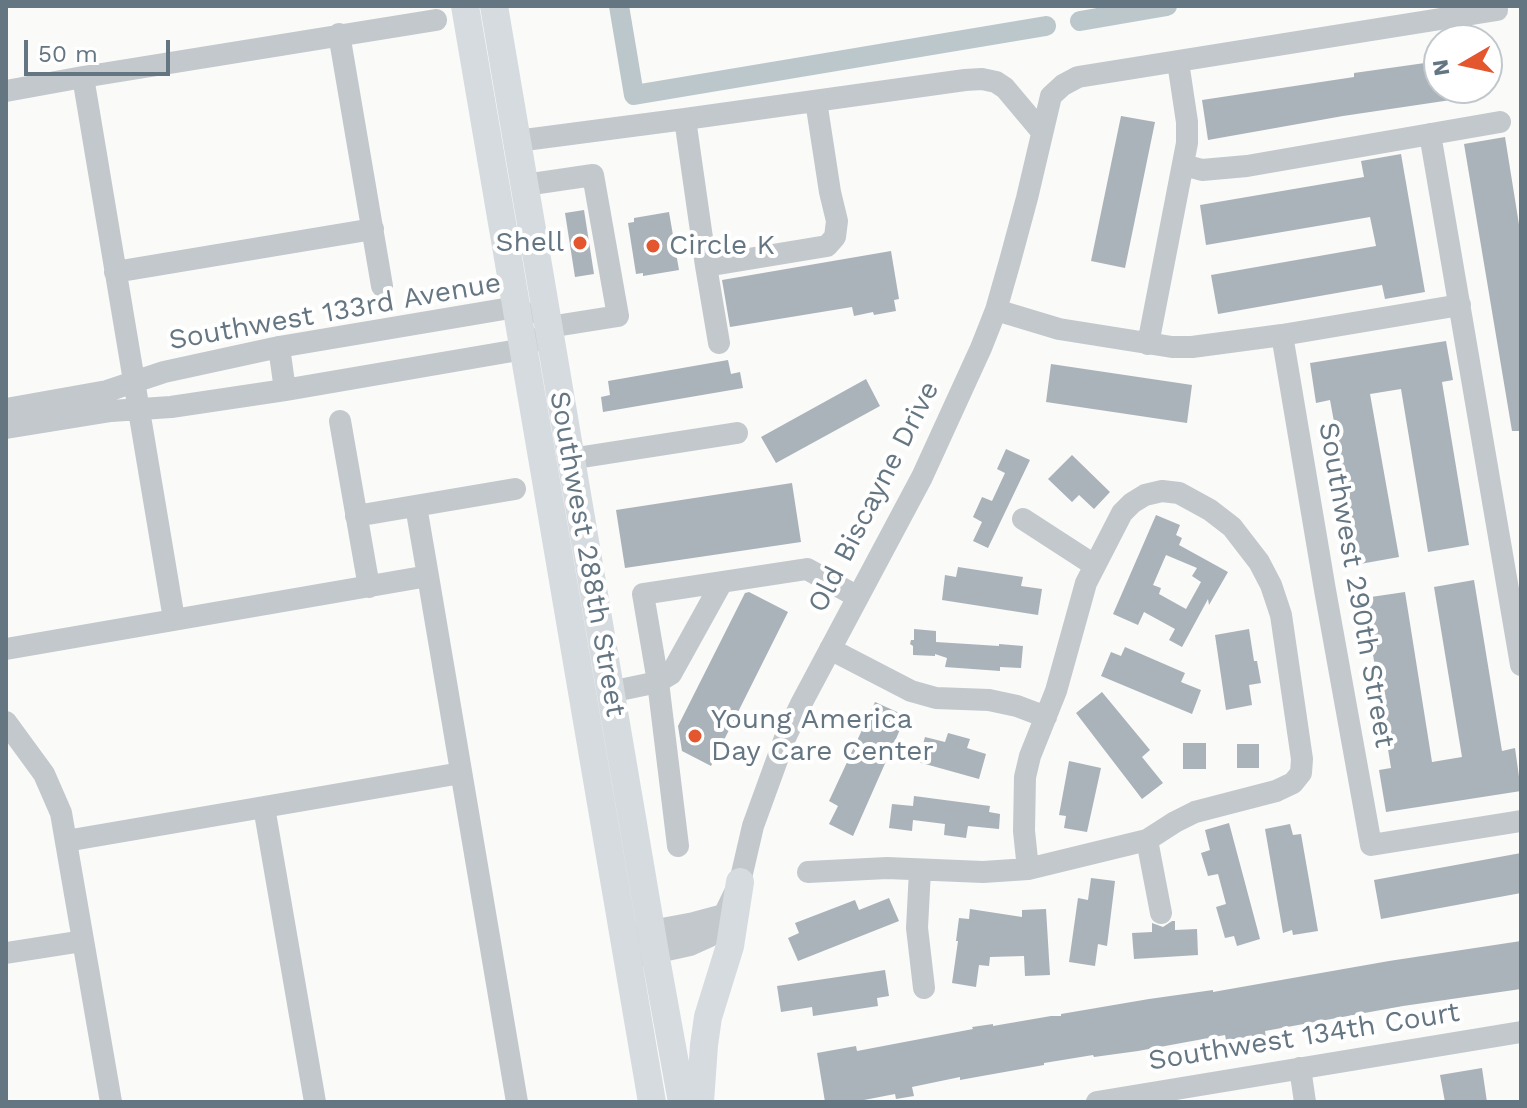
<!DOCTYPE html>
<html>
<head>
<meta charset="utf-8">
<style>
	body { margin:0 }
	#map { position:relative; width:1527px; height:1108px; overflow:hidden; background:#fafaf8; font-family:"Work Sans",sans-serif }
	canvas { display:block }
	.frame { position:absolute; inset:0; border:8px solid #657683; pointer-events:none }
	.north { position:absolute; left:1423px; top:24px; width:80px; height:80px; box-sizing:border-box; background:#fff; border:2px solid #c1c8cd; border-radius:50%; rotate:261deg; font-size:22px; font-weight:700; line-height:32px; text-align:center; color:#657683 }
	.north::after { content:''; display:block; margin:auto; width:28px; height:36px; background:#e4572e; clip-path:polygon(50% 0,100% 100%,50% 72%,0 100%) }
	.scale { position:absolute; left:24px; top:40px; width:146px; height:36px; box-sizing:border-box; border:4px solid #657683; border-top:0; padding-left:10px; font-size:24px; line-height:28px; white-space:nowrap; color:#657683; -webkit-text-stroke:6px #fff; paint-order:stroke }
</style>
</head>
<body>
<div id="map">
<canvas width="1527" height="1108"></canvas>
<div class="frame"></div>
<div class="north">N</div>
<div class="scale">50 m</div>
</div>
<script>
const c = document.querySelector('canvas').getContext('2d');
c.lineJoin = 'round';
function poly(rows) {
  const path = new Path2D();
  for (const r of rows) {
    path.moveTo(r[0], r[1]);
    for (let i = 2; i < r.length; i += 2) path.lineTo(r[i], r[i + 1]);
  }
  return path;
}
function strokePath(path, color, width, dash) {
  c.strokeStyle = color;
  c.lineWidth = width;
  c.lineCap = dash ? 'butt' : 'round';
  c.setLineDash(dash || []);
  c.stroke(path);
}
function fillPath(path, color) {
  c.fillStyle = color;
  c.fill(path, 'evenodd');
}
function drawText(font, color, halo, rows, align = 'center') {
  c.font = font + ' "Work Sans",sans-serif';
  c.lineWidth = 8;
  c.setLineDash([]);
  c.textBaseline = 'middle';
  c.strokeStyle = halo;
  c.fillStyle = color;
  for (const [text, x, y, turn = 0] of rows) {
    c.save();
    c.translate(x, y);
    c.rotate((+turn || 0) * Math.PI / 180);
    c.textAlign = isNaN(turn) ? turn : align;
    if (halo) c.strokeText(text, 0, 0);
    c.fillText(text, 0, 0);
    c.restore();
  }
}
strokePath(poly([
	[619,6,634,95,1046,26],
	[1080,21,1167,6]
]), '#bbc7cb', 20);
fillPath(poly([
	[1439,61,1439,88,1470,88,1471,97,1343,116,1208,140,1202,100,1354,77,1354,73],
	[1121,116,1155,122,1125,268,1091,261],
	[1505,137,1521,237,1521,431,1512,431,1464,144],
	[1401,154,1425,292,1385,299,1382,285,1218,314,1211,275,1376,246,1370,217,1206,245,1200,205,1364,177,1361,161],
	[584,210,594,274,575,277,565,213],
	[669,212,679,270,643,276,643,273,636,274,628,223,634,222,634,218],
	[891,251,899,299,894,300,896,311,874,315,873,312,854,316,852,307,730,327,722,280],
	[1446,341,1453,380,1442,382,1469,545,1428,552,1401,389,1370,394,1399,557,1360,564,1330,400,1316,403,1310,363],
	[728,360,731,374,740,372,743,388,603,412,601,397,610,395,608,381],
	[1051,364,1192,385,1187,423,1046,402],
	[866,379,880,406,776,463,761,437],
	[1006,449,1030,460,988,548,973,541,982,522,973,517,982,497,992,501,1005,473,997,469],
	[1072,455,1110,492,1094,509,1079,495,1072,502,1048,479],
	[792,483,801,542,625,568,616,510],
	[1156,515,1180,525,1176,535,1182,538,1179,545,1228,572,1209,605,1208,599,1182,647,1169,640,1175,629,1144,612,1138,625,1113,614],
	[1166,555,1197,568,1192,576,1201,582,1186,609,1159,594,1161,588,1153,585],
	[958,567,1023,577,1021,586,1042,589,1038,615,942,600,945,575,956,577],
	[1474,580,1502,751,1515,748,1521,791,1386,812,1379,770,1391,768,1364,598,1405,592,1432,762,1462,757,1434,587],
	[749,592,788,612,711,766,682,751,678,726,745,593],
	[914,629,936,631,936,642,999,646,999,644,1023,646,1021,668,1000,667,1000,671,945,667,947,658,935,654,935,656,913,655,913,646,910,644,911,640,914,640],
	[1249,629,1254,661,1257,661,1261,683,1249,685,1252,705,1226,710,1215,635],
	[1125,647,1185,673,1181,682,1201,690,1192,714,1101,676,1111,652,1121,656],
	[1102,692,1150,750,1142,757,1163,783,1142,799,1076,713],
	[875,702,906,716,853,836,829,824,838,806,829,801],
	[948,733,970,739,967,748,986,754,979,779,918,762,925,737,945,742],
	[1183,743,1206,743,1206,769,1183,769],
	[1237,744,1259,744,1259,768,1237,768],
	[1069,761,1101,768,1087,832,1064,828,1066,816,1059,815],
	[914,796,990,806,989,812,1000,814,999,829,968,826,966,838,944,835,945,824,913,820,912,831,889,828,892,804,913,806],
	[1229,823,1260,939,1237,946,1234,936,1225,938,1216,907,1226,904,1218,874,1208,876,1201,853,1210,850,1205,830],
	[1290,824,1293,835,1301,834,1318,931,1293,935,1292,930,1283,933,1265,829],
	[1521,853,1521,893,1381,919,1374,880],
	[1091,878,1115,881,1107,946,1098,944,1095,966,1069,962,1078,898,1088,900],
	[889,898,899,921,798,961,788,938,799,933,795,923,855,900,859,910],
	[970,909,1022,917,1022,910,1046,909,1050,975,1025,976,1024,956,990,957,989,966,979,965,976,987,952,983,958,941,956,941,959,918,969,919],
	[1172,921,1175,921,1175,930,1197,929,1198,955,1134,959,1132,933,1152,932,1152,923,1163,927],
	[1521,941,1521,989,1403,1006,1265,1031,1266,1038,1250,1041,1249,1037,1226,1040,1225,1035,1138,1051,1094,1057,1093,1055,1044,1063,1044,1065,982,1076,960,1080,960,1077,912,1087,914,1096,896,1099,895,1094,864,1100,864,1102,825,1102,817,1053,856,1046,857,1051,973,1029,972,1027,993,1024,993,1026,1051,1016,1061,1016,1061,1014,1149,999,1213,990,1213,992,1389,961],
	[885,970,889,996,877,998,878,1006,813,1016,812,1007,781,1012,777,986],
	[1482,1068,1487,1102,1445,1102,1440,1075]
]), '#aab3b9');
strokePath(poly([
	[339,34,382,286],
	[6,91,83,77],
	[816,101,830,192,837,221,835,237,827,246,706,266,685,119,965,80,982,79,996,82,1005,88,1042,132],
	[1430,134,1521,665],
	[517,141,685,119],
	[1184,165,1202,170,1247,166,1500,122],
	[525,185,593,175,618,316,549,327],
	[706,266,719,343],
	[115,272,373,229],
	[996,310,1059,329,1172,347,1192,347,1282,335,1460,305],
	[1282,335,1325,590,1371,845,1521,821],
	[1148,344,1187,143,1187,122,1178,62],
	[279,347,285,390],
	[6,409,107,391,164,372,279,347,516,307,527,314],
	[340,421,369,587],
	[6,428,111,411,171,407,285,390,524,349,536,339],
	[570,459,737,433],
	[356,516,515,489],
	[1023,519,1094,565],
	[428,576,517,1102],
	[174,619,83,77,436,20],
	[6,649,428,576,416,506],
	[830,649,911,691,936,698,989,700,1017,706,1046,717],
	[610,692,658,682,671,674,722,582],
	[6,722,44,774,61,813,111,1102],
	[1147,840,1161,913],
	[66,841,264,807],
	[678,846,658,682,643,594,807,569,858,597],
	[920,870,917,928,924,988],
	[808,872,887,868,983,872,1028,869,1147,840,1175,822,1195,812,1276,791,1293,783,1301,773,1302,759,1281,615,1271,585,1259,562,1232,527,1210,510,1179,493,1162,491,1145,495,1132,503,1122,513,1086,583,1056,691,1030,756,1025,777,1024,831,1028,869],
	[635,934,694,923,724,915],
	[6,953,83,941],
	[640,956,690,945,710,936,724,915,740,882,753,826,785,738,801,704,922,477,981,348,996,310,1010,261,1027,198,1051,96,1063,85,1078,77,1497,10],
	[1300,1068,1305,1102],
	[315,1102,264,807,461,773],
	[1097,1102,1521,1032]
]), '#c3c8cc', 22);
strokePath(poly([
	[465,6,652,1102],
	[494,6,655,953,682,1102],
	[700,1102,704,1045,708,1017,730,946,740,882]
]), '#d6dbdf', 28);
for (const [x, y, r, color] of [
	[580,243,8,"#e4572e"],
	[653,246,8,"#e4572e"],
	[695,736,8,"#e4572e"]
]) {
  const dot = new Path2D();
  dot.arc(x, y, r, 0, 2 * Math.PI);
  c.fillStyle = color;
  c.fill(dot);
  strokePath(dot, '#fff', 3);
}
drawText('28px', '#657683', '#fff', [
	["Shell",564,243,"right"],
	["Circle K",669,246],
	["Young America",711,720],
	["Day Care Center",711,752]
], 'left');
drawText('28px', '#657683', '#fff', [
	["Southwest 133rd Avenue",335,312,-10],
	["Old Biscayne Drive",874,497,-63],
	["Southwest 288th Street",587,554,80],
	["Southwest 290th Street",1356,585,80],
	["Southwest 134th Court",1304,1037,-9]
]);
</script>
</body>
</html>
